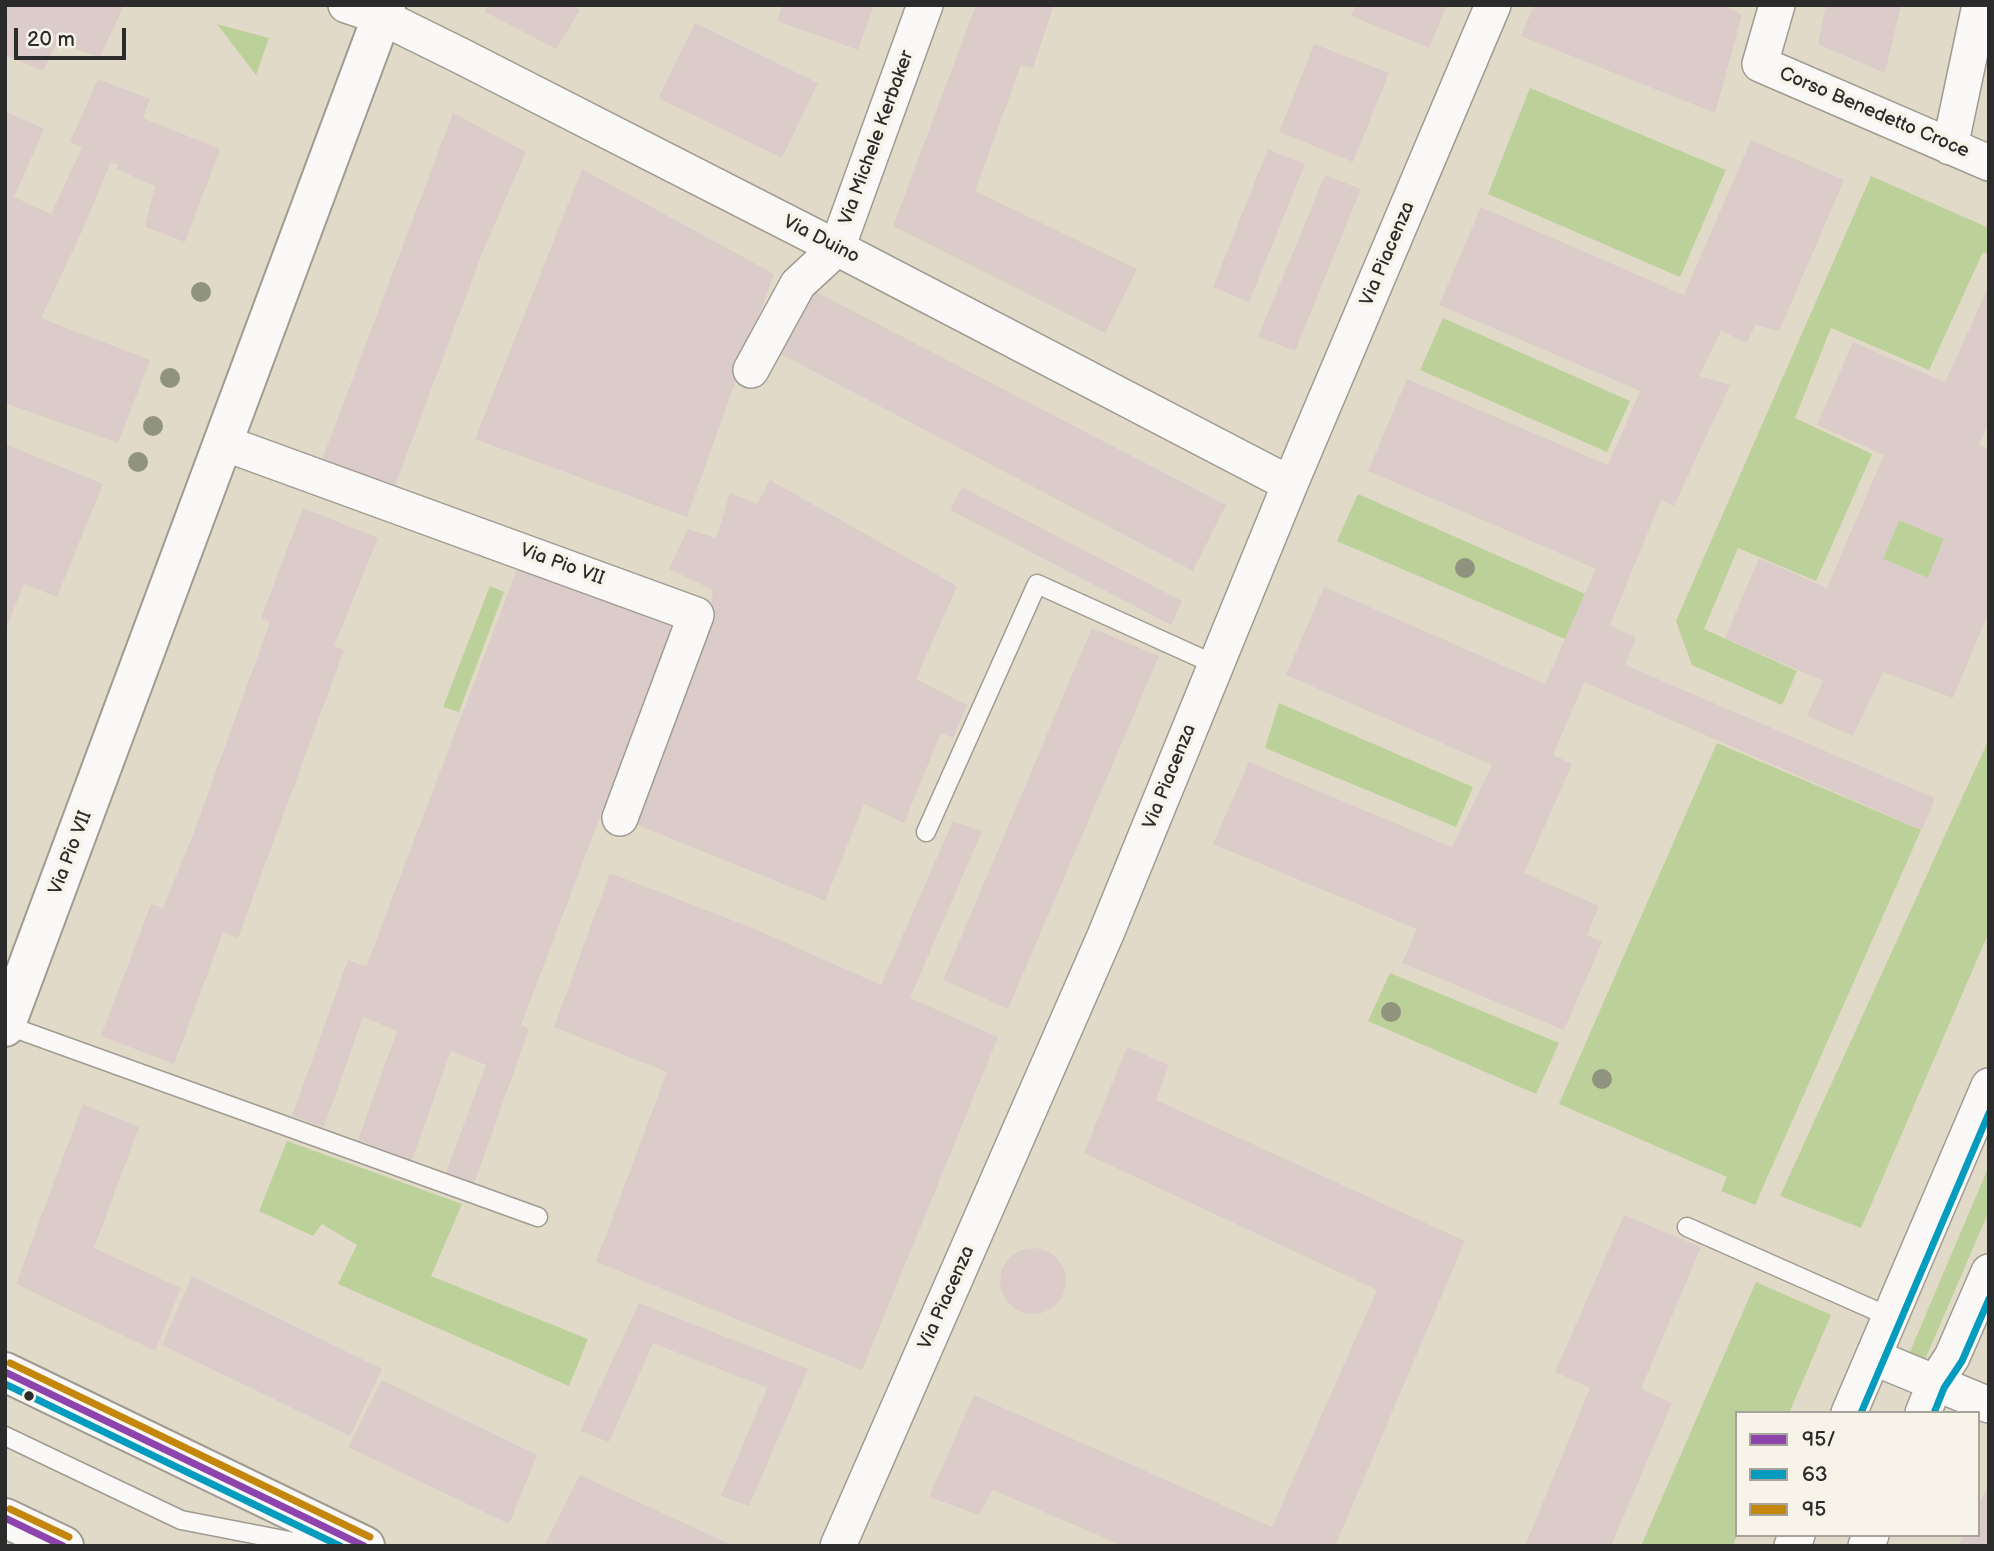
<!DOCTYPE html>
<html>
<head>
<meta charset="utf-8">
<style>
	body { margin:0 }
	#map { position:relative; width:1994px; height:1551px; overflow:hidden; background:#e2dac8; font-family:"Balsamiq Sans",sans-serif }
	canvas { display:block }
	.frame { position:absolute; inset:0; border:7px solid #2b2b2b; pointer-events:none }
	.legend { position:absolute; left:1735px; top:1411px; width:245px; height:126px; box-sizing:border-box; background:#f7f3e8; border:2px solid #a5a39c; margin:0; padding:9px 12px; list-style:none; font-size:21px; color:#2b2b2b }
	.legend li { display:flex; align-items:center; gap:14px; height:35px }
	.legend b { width:35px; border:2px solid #a5a39c }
	.scale { position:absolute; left:14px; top:28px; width:112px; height:32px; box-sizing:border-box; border:4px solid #2b2b2b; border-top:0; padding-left:9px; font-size:21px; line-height:24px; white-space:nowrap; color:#2b2b2b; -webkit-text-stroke:5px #f7f3e8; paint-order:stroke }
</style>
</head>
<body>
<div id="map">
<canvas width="1994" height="1551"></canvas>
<div class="frame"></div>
<ul class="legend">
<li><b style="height:9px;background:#8e44ad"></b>95/</li>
<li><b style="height:9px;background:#049cbe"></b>63</li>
<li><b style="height:9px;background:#c4870b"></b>95</li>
</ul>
<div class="scale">20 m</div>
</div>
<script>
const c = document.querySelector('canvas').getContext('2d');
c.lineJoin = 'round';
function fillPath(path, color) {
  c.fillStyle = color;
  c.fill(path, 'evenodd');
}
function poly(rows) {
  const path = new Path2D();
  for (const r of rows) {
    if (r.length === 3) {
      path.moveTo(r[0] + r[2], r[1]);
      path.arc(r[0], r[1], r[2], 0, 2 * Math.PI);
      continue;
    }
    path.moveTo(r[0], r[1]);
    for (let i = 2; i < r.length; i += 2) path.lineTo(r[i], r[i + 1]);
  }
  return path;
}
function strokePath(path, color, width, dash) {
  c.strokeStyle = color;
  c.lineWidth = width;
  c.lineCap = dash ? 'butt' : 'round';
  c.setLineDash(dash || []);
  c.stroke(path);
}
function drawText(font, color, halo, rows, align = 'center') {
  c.font = font + ' "Balsamiq Sans",sans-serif';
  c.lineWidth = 7;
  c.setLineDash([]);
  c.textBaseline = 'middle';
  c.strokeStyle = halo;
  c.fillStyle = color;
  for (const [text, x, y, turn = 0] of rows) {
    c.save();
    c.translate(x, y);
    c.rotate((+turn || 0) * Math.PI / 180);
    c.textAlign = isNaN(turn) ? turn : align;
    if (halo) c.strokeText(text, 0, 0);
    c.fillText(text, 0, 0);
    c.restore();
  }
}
fillPath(poly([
	[217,24,269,38,256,75],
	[1530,88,1726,170,1680,277,1488,194],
	[1871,176,1989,228,1989,254,1983,252,1929,370,1831,328,1795,418,1872,454,1816,581,1738,548,1704,629,1797,671,1782,705,1692,665,1676,621],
	[1443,318,1630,401,1607,452,1420,370],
	[1358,494,1585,594,1565,639,1337,541],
	[1899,520,1944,539,1928,578,1883,559],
	[490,586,504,592,459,712,443,707],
	[1279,703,1473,787,1456,827,1265,748],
	[1989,739,1989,932,1861,1228,1780,1196],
	[1717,743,1921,830,1755,1205,1721,1191,1727,1177,1559,1104],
	[1390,973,1559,1043,1536,1094,1368,1021],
	[287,1141,462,1204,431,1276,588,1339,569,1386,338,1284,357,1245,322,1224,313,1236,259,1211],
	[1989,1166,1989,1211,1924,1362,1909,1354],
	[1756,1282,1831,1315,1789,1413,1737,1413,1737,1535,1733,1546,1641,1546]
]), '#bcd099');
fillPath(poly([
	[9,5,124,5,100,57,57,43,43,71,5,55,5,14],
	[488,5,571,5,580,10,556,49,485,12],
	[782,5,874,5,858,50,777,21],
	[976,5,1054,5,1033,68,1021,65,975,191,1137,269,1105,333,893,226],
	[1356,5,1447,5,1429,48,1351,16],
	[1534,5,1724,5,1742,15,1715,113,1521,36],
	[1826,5,1901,5,1885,73,1818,44],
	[695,23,818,83,782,158,658,98],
	[1314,44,1389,73,1353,162,1279,132],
	[98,79,150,99,143,118,220,149,185,242,145,227,155,186,116,169,118,165,111,162,83,229,41,318,150,360,118,443,5,403,5,111,44,129,14,197,51,214,82,148,70,142],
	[453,113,526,152,485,246,393,491,320,465],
	[1751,140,1844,180,1779,331,1755,325,1747,343,1721,331,1699,376,1730,385,1674,506,1661,500,1610,625,1636,638,1625,665,1935,798,1922,830,1584,682,1553,755,1572,764,1524,873,1599,906,1587,935,1602,942,1564,1030,1402,963,1417,929,1213,844,1249,762,1452,847,1492,765,1286,675,1324,587,1545,684,1596,569,1368,471,1407,379,1608,465,1640,391,1439,305,1481,207,1684,295],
	[1268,149,1305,164,1249,302,1213,287],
	[582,169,774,274,687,517,475,439],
	[1325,175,1361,189,1295,351,1258,337],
	[805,286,1226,505,1193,571,775,351],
	[1989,286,1989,422,1979,445,1989,449,1989,612,1953,698,1883,672,1853,736,1807,716,1823,681,1725,638,1759,558,1827,588,1884,455,1817,425,1853,342,1945,382],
	[1899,520,1944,539,1928,578,1883,559],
	[5,444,103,484,57,597,24,584,5,631],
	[770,480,957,586,916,679,967,705,953,738,941,733,904,823,864,804,825,901,628,821,709,623,713,590,669,569,688,529,716,538,730,493,757,504],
	[962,487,1182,601,1171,625,950,510],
	[303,508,378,538,334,646,344,650,238,938,223,932,174,1064,101,1036,151,904,163,908,194,832,270,622,261,618],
	[519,564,677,622,613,783,521,1025,529,1029,474,1184,445,1175,486,1065,451,1051,412,1160,358,1140,397,1031,363,1017,324,1127,292,1116,348,960,366,967],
	[1092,628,1159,656,1008,1009,943,980],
	[953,821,982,831,910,998,998,1037,862,1370,596,1262,667,1072,554,1027,610,873,755,929,881,985],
	[1127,1047,1169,1065,1156,1100,1465,1241,1335,1546,1123,1546,993,1490,979,1515,929,1497,974,1395,1272,1527,1377,1290,1084,1153],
	[83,1104,139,1127,94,1248,181,1288,155,1351,16,1284],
	[1624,1215,1701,1247,1641,1389,1672,1403,1611,1546,1525,1546,1590,1388,1555,1372],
	[1033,1281,33],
	[192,1276,382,1369,350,1436,162,1345],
	[639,1303,808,1369,749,1506,721,1496,767,1388,653,1343,609,1442,580,1431],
	[382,1380,537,1455,509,1524,348,1447],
	[580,1475,734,1546,549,1546,545,1544],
	[1989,1484,1989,1546,1958,1546,1964,1535,1978,1535,1978,1505]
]), '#dbccca');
const lane = poly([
	[926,832,1037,584,1216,665],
	[6,1025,538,1217],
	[1687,1227,1890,1317],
	[5,1436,181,1520,315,1546]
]);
const street = poly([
	[346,5,382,17,461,56,837,248,1290,484],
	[1777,5,1760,64,1989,163],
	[1950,147,1980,5],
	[751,370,798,284,837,248,925,5],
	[224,443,696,615,620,818],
	[1873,1357,1989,1405],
	[1849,1413,1989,1086],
	[1923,1413,1935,1383,1952,1357,1989,1272],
	[838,1546,1105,936,1290,484,1493,5],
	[1792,1546,1797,1535],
	[1866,1546,1871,1535]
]);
const secondary = poly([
	[5,1027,386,5],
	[5,1372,365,1546],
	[5,1518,64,1546]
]);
strokePath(lane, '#9f9b91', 21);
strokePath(street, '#9f9b91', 38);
strokePath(secondary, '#9f9b91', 42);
strokePath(lane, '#fbf9f7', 18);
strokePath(street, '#fbf9f7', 35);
strokePath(secondary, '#fbf9f7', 38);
strokePath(poly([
	[5,1372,364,1546],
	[5,1518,63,1546]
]), '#8e44ad', 7);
strokePath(poly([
	[5,1384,340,1546],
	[1861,1413,1989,1113],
	[1934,1413,1944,1388,1962,1361,1989,1299]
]), '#049cbe', 7);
strokePath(poly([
	[10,1363,370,1537],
	[10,1509,69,1537]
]), '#c4870b', 7);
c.fillStyle = '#90947e';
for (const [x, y] of [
	[201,292],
	[170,378],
	[153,426],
	[138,462],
	[1465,568],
	[1391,1012],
	[1602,1079]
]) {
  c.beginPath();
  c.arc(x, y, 10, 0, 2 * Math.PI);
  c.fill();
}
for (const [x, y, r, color] of [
	[29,1396,6,"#2b2b2b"]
]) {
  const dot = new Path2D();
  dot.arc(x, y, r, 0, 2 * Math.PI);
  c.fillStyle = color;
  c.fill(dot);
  strokePath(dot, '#f7f3e8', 2.5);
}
drawText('19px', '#2b2b2b', '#f7f3e8', [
	["Corso Benedetto Croce",1874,113,23],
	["Via Michele Kerbaker",877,138,-70],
	["Via Duino",821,240,27],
	["Via Piacenza",1388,254,-67],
	["Via Pio VII",562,565,20],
	["Via Piacenza",1170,777,-68],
	["Via Pio VII",71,853,-69],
	["Via Piacenza",947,1298,-66]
]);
</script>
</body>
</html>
